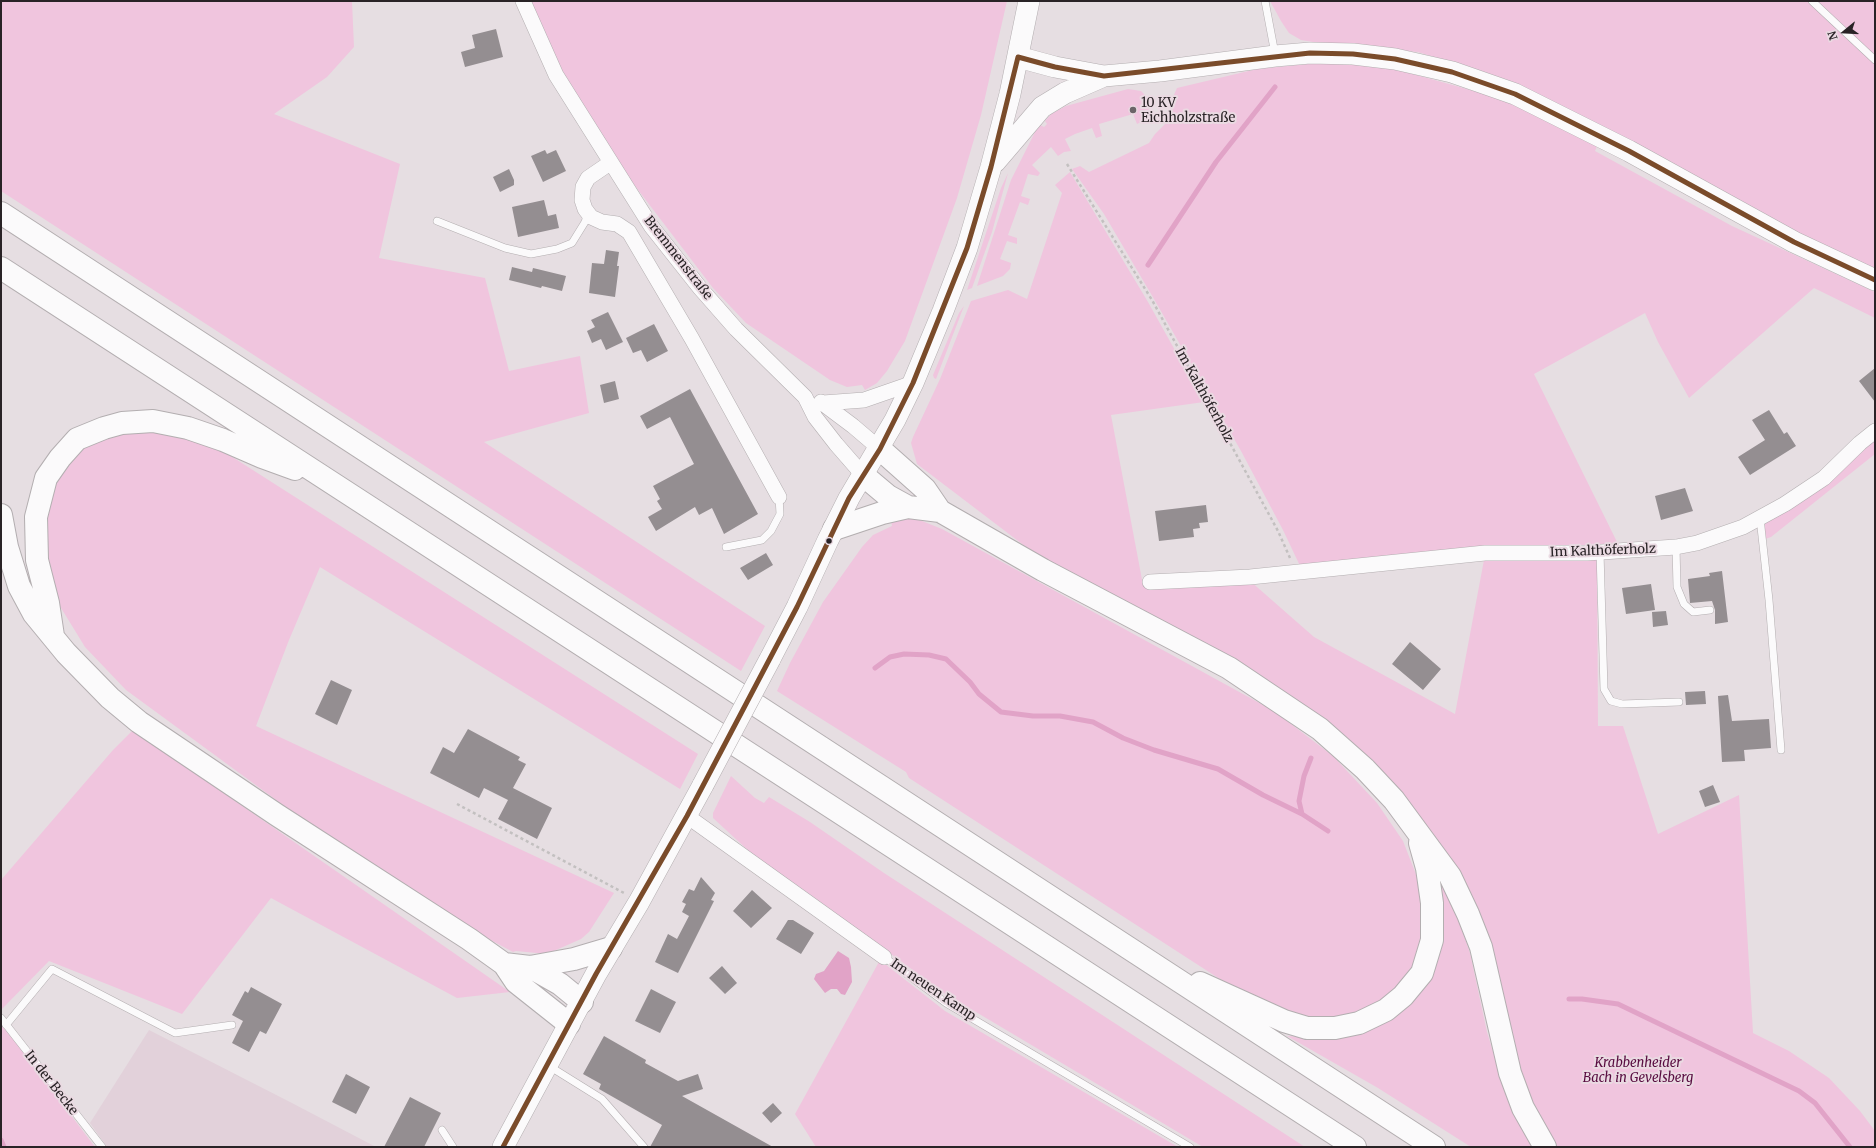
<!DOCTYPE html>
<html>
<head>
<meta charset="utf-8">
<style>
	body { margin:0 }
	#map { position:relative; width:1876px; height:1148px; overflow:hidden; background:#e6dee2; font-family:Merriweather,serif }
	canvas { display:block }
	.frame { position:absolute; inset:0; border:2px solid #292326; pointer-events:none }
	.north { position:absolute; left:1824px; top:12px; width:40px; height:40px; -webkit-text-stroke:3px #eadae2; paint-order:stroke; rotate:252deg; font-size:11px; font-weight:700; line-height:16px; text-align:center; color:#292326 }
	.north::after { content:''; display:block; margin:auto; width:14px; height:18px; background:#292326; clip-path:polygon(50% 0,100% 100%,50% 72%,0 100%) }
</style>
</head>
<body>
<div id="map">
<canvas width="1876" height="1148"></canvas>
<div class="frame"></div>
<div class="north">N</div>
</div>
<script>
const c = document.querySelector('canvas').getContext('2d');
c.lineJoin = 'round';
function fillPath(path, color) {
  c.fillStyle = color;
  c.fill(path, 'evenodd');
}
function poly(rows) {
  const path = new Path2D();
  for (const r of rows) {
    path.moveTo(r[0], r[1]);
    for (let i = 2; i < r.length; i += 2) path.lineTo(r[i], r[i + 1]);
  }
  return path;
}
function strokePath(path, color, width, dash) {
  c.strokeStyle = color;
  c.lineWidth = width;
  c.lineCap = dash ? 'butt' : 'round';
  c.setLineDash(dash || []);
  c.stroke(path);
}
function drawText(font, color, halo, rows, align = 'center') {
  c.font = font + ' Merriweather,serif';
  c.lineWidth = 4;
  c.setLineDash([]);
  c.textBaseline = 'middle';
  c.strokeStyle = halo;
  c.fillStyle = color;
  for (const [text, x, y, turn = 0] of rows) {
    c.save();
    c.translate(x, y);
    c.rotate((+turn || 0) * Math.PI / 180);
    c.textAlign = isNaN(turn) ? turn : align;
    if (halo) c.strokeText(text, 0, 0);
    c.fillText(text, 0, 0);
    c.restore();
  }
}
fillPath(poly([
	[149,1030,290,1102,376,1147,107,1147,90,1123]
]), '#e2d1da');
fillPath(poly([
	[1,1,352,1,354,47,327,77,274,114,400,164,379,258,485,278,509,371,580,356,589,413,484,442,765,626,741,671,1,191],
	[531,1,1007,1,981,115,957,198,905,341,887,371,877,383,865,390,862,385,847,387,830,380,746,323,713,288,632,182,564,76],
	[1270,1,1875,1,1875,272,1855,264,1509,81,1418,52,1325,44,1301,40,1289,33,1281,21],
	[1318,63,1384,66,1503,99,1598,144,1595,151,1732,226,1875,292,1875,318,1814,288,1689,398,1658,342,1645,313,1534,374,1620,548,1301,568,1283,530,1241,451,1154,299,1104,214,1072,169,1080,166,1089,172,1149,143,1155,134,1165,124,1170,116,1173,97,1177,88,1257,69],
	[1128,89,1141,91,1146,96,1149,109,1141,122,1137,124,1133,114,1099,124,1102,136,1096,138,1092,128,1075,134,1065,139,1071,151,1064,152,1058,156,1051,147,1032,165,1040,173,1038,176,1028,174,1021,196,1030,199,1028,205,1020,202,1008,235,1017,238,1017,244,1007,241,1000,259,1011,263,1010,269,1003,276,977,286,1011,180,1036,130,1040,125,1044,127,1047,124,1045,121,1051,114,1066,106],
	[1070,172,1148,302,1204,402,1111,415,1143,585,1249,580,1314,637,1455,714,1484,560,1597,558,1598,726,1623,726,1658,834,1739,795,1753,1033,1789,1051,1829,1078,1860,1111,1875,1131,1875,1147,1557,1147,1526,1096,1483,940,1369,763,1095,588,1030,550,917,464,911,443,913,437,940,379,971,301,1008,290,1027,299,1062,193,1055,185],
	[1008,173,992,232,972,288,967,290,1001,188],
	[964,306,936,379,934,378,933,375,959,313],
	[163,428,212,444,698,754,680,789,320,567,289,640,256,726,614,893,589,932,581,939,547,954,516,951,513,952,459,923,339,846,126,690,85,647,58,603,43,544,48,500,64,464,85,442,113,429],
	[1875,438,1875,454,1771,537,1765,539,1763,525,1824,482],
	[905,519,917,519,942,529,1274,711,1333,756,1377,803,1403,841,1417,877,1425,920,1420,950,1408,976,1393,996,1369,1011,1314,1022,1260,1005,909,778,906,772,777,691,790,663,823,602,862,547,873,535,892,526,891,520],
	[133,730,510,992,457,998,271,898,182,1014,49,961,1,1010,1,880,113,750],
	[731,776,755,798,764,803,769,797,810,822,884,873,1305,1147,1203,1147,944,993,815,898,751,853,713,818,713,813],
	[1433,864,1454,907,1470,953,1487,1032,1508,1101,1533,1147,1471,1147,1378,1088,1287,1036,1336,1038,1428,976],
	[880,960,945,1011,1178,1147,816,1147,795,1114],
	[1,1023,95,1147,1,1147]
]), '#f0c5de');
fillPath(poly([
	[838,951,849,958,851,967,852,982,845,995,841,994,837,989,831,989,825,993,814,979,816,974,824,971]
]), '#e1a3c7');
strokePath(poly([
	[1148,265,1216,162,1275,87],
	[875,668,890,657,904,654,929,655,946,659,970,682,979,694,1001,712,1033,716,1060,716,1093,722,1123,738,1154,750,1218,769,1263,795,1302,814,1328,831],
	[1302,814,1299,801,1304,776,1311,758],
	[1569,999,1582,999,1618,1004,1799,1091,1815,1103,1850,1147],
	[1,1140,4,1147]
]), '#e1a3c7', 5);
fillPath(poly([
	[496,29,503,57,465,67,461,52,475,48,472,35],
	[545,150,547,154,556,150,566,171,543,182,531,156],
	[509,169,514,180,514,185,500,192,493,177],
	[544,200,548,216,556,214,559,228,518,237,512,207],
	[606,250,619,252,617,266,619,266,615,297,589,293,592,263,604,264],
	[512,267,532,272,533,268,566,276,562,291,542,286,541,288,509,280],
	[608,312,623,342,606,350,601,339,592,343,587,331,595,327,591,320],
	[654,324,668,351,647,362,641,350,633,353,626,338],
	[1875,368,1875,402,1859,381],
	[615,381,619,399,604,403,600,385],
	[690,389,758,514,724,534,712,508,699,515,695,507,656,531,648,517,662,509,657,501,660,499,653,486,694,464,670,417,647,429,640,416],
	[1769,410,1784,434,1787,432,1796,446,1750,475,1738,457,1765,440,1752,420],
	[1685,488,1693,511,1661,520,1655,496],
	[1206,505,1208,522,1199,523,1200,528,1193,529,1194,537,1159,541,1155,511],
	[766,553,773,565,748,580,740,568],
	[1722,571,1728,622,1715,624,1715,610,1712,601,1690,603,1688,579,1710,576,1709,573],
	[1651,584,1655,610,1626,614,1622,588],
	[1666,611,1668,625,1653,627,1652,612],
	[1410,642,1441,669,1423,690,1392,664],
	[331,680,352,690,337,725,315,714],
	[1705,691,1706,704,1686,705,1685,692],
	[1728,695,1732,721,1769,719,1771,748,1744,750,1745,761,1722,762,1718,696],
	[468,729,520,757,518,760,526,764,513,788,552,808,537,839,498,819,508,800,484,788,479,798,430,773,443,747,454,753],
	[1713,785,1720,802,1705,807,1699,791],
	[701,877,715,893,711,900,714,901,678,973,655,962,668,934,677,939,689,916,682,912,686,904,682,902,689,889,694,891],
	[752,890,772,908,751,928,733,911],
	[788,920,793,920,814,933,801,954,776,939],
	[722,966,737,983,725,994,709,978],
	[251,987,282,1004,266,1034,260,1031,249,1052,232,1043,243,1021,232,1015,245,991,248,993],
	[651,989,676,1002,660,1033,635,1021],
	[604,1036,646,1060,645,1063,678,1081,698,1074,703,1089,682,1096,773,1147,650,1147,662,1125,599,1089,601,1084,583,1074],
	[346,1074,370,1087,356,1114,332,1102],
	[410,1097,441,1113,424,1147,384,1147],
	[773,1103,782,1113,771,1123,762,1113]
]), '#948e91');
const lane = poly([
	[1265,1,1275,54],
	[1812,1,1875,60],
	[437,221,505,248,531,254,557,249,572,243,585,222,588,214],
	[1760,518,1769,600,1781,750],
	[726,547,762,540,771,531,780,514,779,497],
	[1676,547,1677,587,1684,604,1693,612,1710,610],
	[1600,552,1604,689,1611,701,1622,704,1679,702],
	[884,957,946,1003,1190,1147],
	[1,1018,102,1147],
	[6,1025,52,969,175,1033,232,1025],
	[549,1066,602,1099,644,1147],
	[442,1130,453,1147]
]);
const street = poly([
	[523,1,556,75,651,226,700,288,736,329,805,397,815,417,836,444,863,475],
	[610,163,588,178,583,187,582,200,585,209,591,217,602,222,617,224,629,232,692,339,779,497],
	[821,402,853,426,880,449],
	[823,403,864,400,913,383],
	[1150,582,1250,577,1485,553,1587,553,1676,547,1697,543,1743,527,1785,504,1824,478,1860,443,1875,431],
	[687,816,884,957]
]);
const secondary = poly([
	[1018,57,1055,67,1104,76,1160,71,1275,56,1310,53,1353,54,1395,59,1452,72,1515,94,1629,151,1794,242,1875,280],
	[995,162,1042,107,1065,93,1104,76],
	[770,659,797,607,828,540,849,498,895,420,913,383,943,311,967,248,991,167,1010,94,1029,1],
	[503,1147,596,974,639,902,703,785]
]);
const highway = poly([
	[1,213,1434,1147],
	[1,268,1355,1147],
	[880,449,925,489,940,511],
	[863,475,888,496,908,507],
	[1,515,7,547,19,586,34,614,66,653,110,698,139,722,277,815,469,939,504,964,516,982,569,1024],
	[834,529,882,513,908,507,940,511,1043,570,1229,668,1320,729,1365,769,1394,800,1450,876,1468,914,1481,947,1510,1073,1523,1108,1545,1147],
	[53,636,48,603,37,560,36,517,46,478,60,458,77,439,104,428,122,423,153,421,188,428,223,440,262,457,295,469],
	[504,964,530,967,560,984,582,1002],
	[530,967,574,959,611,948],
	[1200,983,1284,1021,1307,1028,1335,1028,1359,1023,1386,1010,1403,996,1422,973,1432,940,1432,903,1427,868,1420,843]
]);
strokePath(lane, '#b3aeb0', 8);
strokePath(street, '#b3aeb0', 16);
strokePath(secondary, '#b3aeb0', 22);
strokePath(highway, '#b3aeb0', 24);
strokePath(poly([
	[1067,164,1152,300,1278,531,1290,558],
	[457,804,624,893]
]), '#c3c0c0', 2.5, [3, 3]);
strokePath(lane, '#fbfafb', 7);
strokePath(street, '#fbfafb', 15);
strokePath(secondary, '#fbfafb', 21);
strokePath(highway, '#fbfafb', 22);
const secondaryBridge = poly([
	[703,785,770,659]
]);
strokePath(secondaryBridge, '#b3aeb0', 22, []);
strokePath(secondaryBridge, '#fbfafb', 21);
strokePath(poly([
	[503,1147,596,974,687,816,797,607,849,498,880,449,913,383,967,248,991,167,1018,57,1055,67,1104,76,1310,53,1353,54,1395,59,1452,72,1515,94,1629,151,1794,242,1875,280]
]), '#7a4b2a', 5);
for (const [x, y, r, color] of [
	[1133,110,4,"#6b6468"],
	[829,541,3.5,"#292326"]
]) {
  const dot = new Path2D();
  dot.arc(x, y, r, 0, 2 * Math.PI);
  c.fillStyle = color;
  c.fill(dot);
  strokePath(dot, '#eadae2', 1.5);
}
drawText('13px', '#292326', '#eadae2', [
	["10 KV",1141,103],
	["Eichholzstraße",1141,118]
], 'left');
drawText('13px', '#292326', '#eadae2', [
	["Bremmenstraße",678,258,52],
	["Im Kalthöferholz",1204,395,61],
	["Im Kalthöferholz",1603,551,-2],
	["Im neuen Kamp",933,990,34],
	["In der Becke",51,1083,52]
]);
drawText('italic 13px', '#580c40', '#eadae2', [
	["Krabbenheider",1638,1063],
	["Bach in Gevelsberg",1638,1078]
]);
</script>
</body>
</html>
